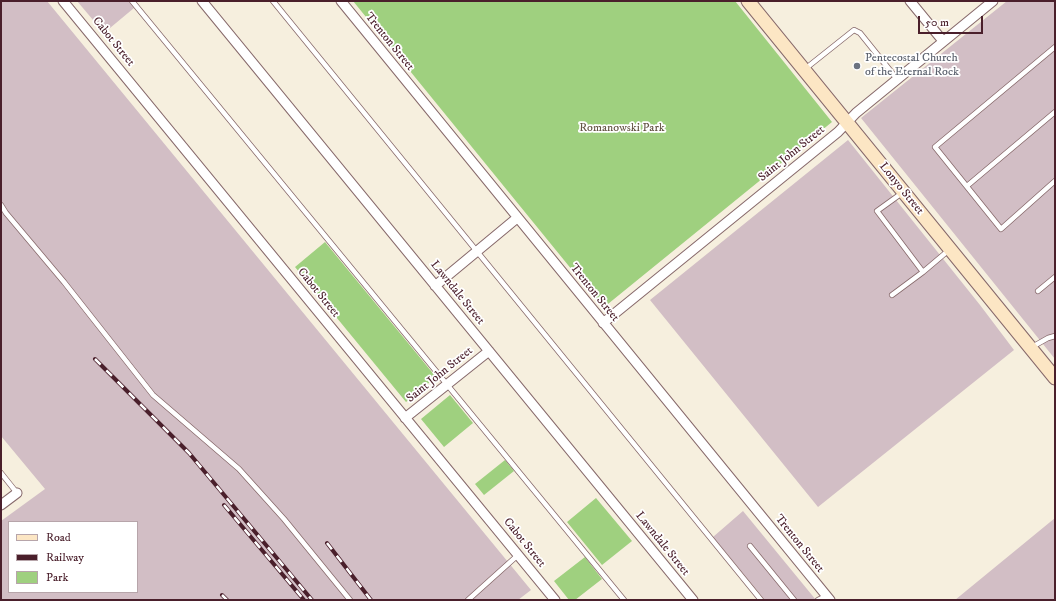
<!DOCTYPE html>
<html>
<head>
<meta charset="utf-8">
<style>
	body { margin:0 }
	#map { position:relative; width:1056px; height:601px; overflow:hidden; background:#f6efde; font-family:"IM FELL DW Pica",serif }
	canvas { display:block }
	.frame { position:absolute; inset:0; border:2px solid #4a1f2b; pointer-events:none }
	.legend { position:absolute; left:8px; top:521px; width:130px; height:72px; box-sizing:border-box; background:#fff; border:1px solid #b7a5aa; margin:0; padding:5px 7px; list-style:none; font-size:12px; color:#4a1f2b }
	.legend li { display:flex; align-items:center; gap:8px; height:20px }
	.legend b { width:20px; border:1px solid #b7a5aa }
	.scale { position:absolute; left:918px; top:16px; width:65px; height:18px; box-sizing:border-box; border:2px solid #4a1f2b; border-top:0; padding-left:5px; font-size:12px; line-height:14px; white-space:nowrap; color:#4a1f2b; -webkit-text-stroke:3px #fff; paint-order:stroke }
</style>
</head>
<body>
<div id="map">
<canvas width="1056" height="601"></canvas>
<div class="frame"></div>
<ul class="legend">
<li><b style="height:5px;background:#fce6c4"></b>Road</li>
<li><b style="height:5px;background:#4a1f2b"></b>Railway</li>
<li><b style="height:11px;background:#9fd07f"></b>Park</li>
</ul>
<div class="scale">50 m</div>
</div>
<script>
const c = document.querySelector('canvas').getContext('2d');
c.lineJoin = 'round';
function fillPath(path, color) {
  c.fillStyle = color;
  c.fill(path, 'evenodd');
}
function poly(rows) {
  const path = new Path2D();
  for (const r of rows) {
    path.moveTo(r[0], r[1]);
    for (let i = 2; i < r.length; i += 2) path.lineTo(r[i], r[i + 1]);
  }
  return path;
}
function strokePath(path, color, width, dash) {
  c.strokeStyle = color;
  c.lineWidth = width;
  c.lineCap = dash ? 'butt' : 'round';
  c.setLineDash(dash || []);
  c.stroke(path);
}
function drawText(font, color, halo, rows, align = 'center') {
  c.font = font + ' "IM FELL DW Pica",serif';
  c.lineWidth = 3.5;
  c.setLineDash([]);
  c.textBaseline = 'middle';
  c.strokeStyle = halo;
  c.fillStyle = color;
  for (const [text, x, y, turn = 0] of rows) {
    c.save();
    c.translate(x, y);
    c.rotate((+turn || 0) * Math.PI / 180);
    c.textAlign = isNaN(turn) ? turn : align;
    if (halo) c.strokeText(text, 0, 0);
    c.fillText(text, 0, 0);
    c.restore();
  }
}
fillPath(poly([
	[1,1,47,1,531,590,518,600,1,600,1,521,45,489,1,436],
	[9,522,137,522,137,592,9,592],
	[77,1,128,1,134,8,104,33],
	[1007,1,1055,1,1055,359,861,118],
	[848,140,980,305,1014,350,818,507,650,300],
	[743,511,816,600,765,600,713,537],
	[1055,518,1055,600,955,600]
]), '#d2bec5');
fillPath(poly([
	[353,1,735,1,832,122,603,308],
	[325,242,436,377,406,402,295,267],
	[450,395,473,423,444,447,421,419],
	[505,460,514,471,484,495,475,484],
	[596,498,632,541,602,565,567,522],
	[585,557,602,579,575,600,569,600,554,581]
]), '#9fd07f');
const lane = poly([
	[132,1,624,600],
	[273,1,761,600],
	[1055,47,935,147,1001,229,1055,181],
	[805,69,854,30,860,33,897,79],
	[967,186,1055,112],
	[902,193,877,211,923,272,949,250],
	[1,205,6,213,64,282,153,395,239,469,284,519,350,600],
	[1038,291,1055,277],
	[892,295,923,272],
	[1032,347,1048,338,1055,336],
	[1,473,17,493],
	[750,546,794,600],
	[468,600,518,555],
	[818,600,826,596]
]);
const street = poly([
	[63,1,555,600],
	[202,1,693,600],
	[341,1,830,600],
	[910,1,943,41],
	[435,286,517,218],
	[603,323,838,132,856,113,993,1],
	[405,418,489,351],
	[1,505,17,493]
]);
const secondary = poly([
	[748,1,1055,378]
]);
strokePath(lane, '#86686a', 6);
strokePath(street, '#86686a', 11);
strokePath(secondary, '#86686a', 15);
strokePath(lane, '#fff', 4.5);
strokePath(street, '#fff', 9);
strokePath(secondary, '#fce6c4', 13);
const rail = poly([
	[95,359,189,453,312,600],
	[224,505,304,600],
	[327,543,371,600],
	[222,595,227,600]
]);
strokePath(rail, '#4a1f2b', 4);
strokePath(rail, '#fff', 2.5, [8]);
for (const [x, y, r, color] of [
	[857,66,4,"#6b7280"]
]) {
  const dot = new Path2D();
  dot.arc(x, y, r, 0, 2 * Math.PI);
  c.fillStyle = color;
  c.fill(dot);
  strokePath(dot, '#fff', 1.5);
}
drawText('12px', '#4a1f2b', '#fff', [
	["Cabot Street",113,42,51],
	["Trenton Street",389,42,51],
	["Saint John Street",792,154,-39],
	["Lonyo Street",901,189,51],
	["Cabot Street",318,293,51],
	["Lawndale Street",457,293,51],
	["Trenton Street",594,293,51],
	["Saint John Street",440,375,-39],
	["Cabot Street",524,543,51],
	["Lawndale Street",662,544,51],
	["Trenton Street",799,544,51]
]);
drawText('12px', '#5b616d', '#fff', [
	["Pentecostal Church",865,59],
	["of the Eternal Rock",865,73]
], 'left');
drawText('12px', '#645444', '#fff', [
	["Romanowski Park",622,129]
]);
</script>
</body>
</html>
